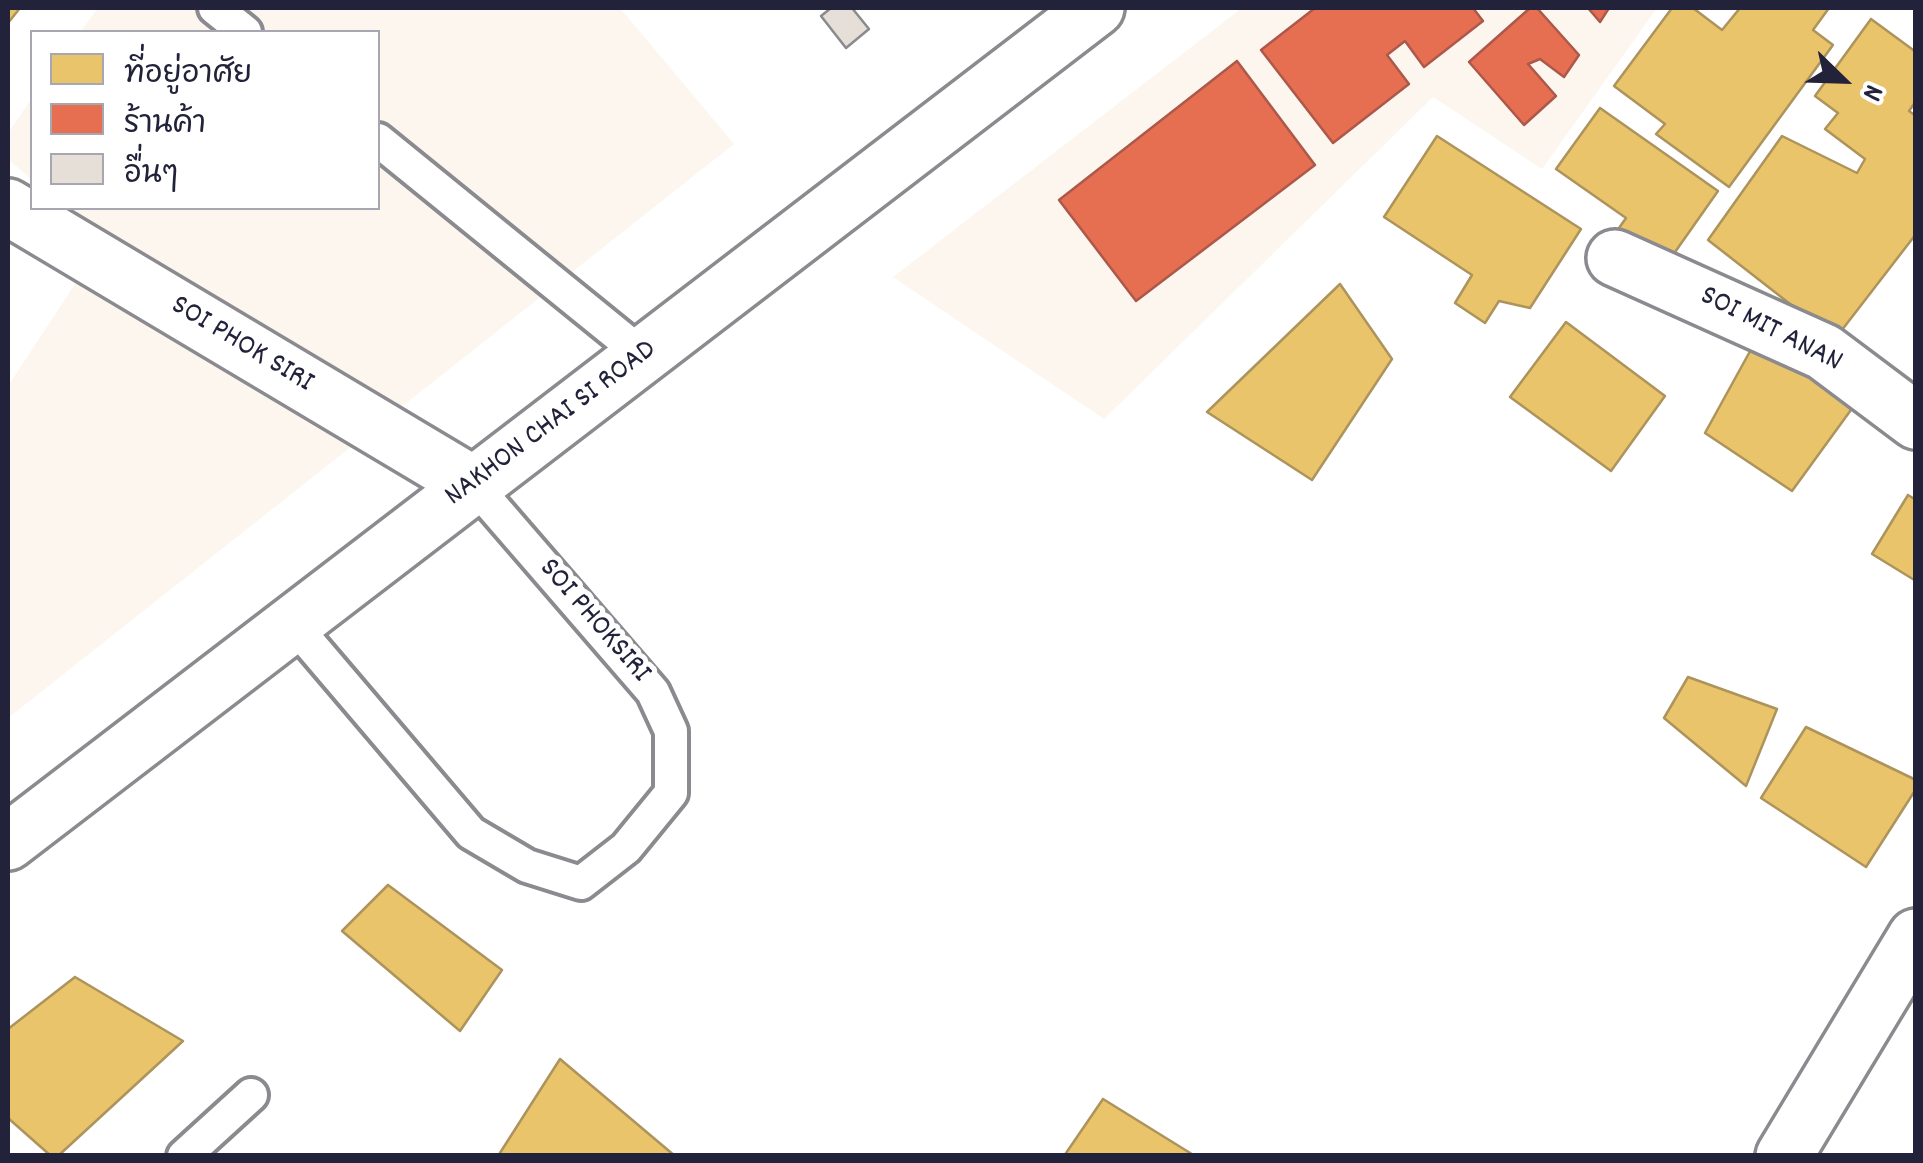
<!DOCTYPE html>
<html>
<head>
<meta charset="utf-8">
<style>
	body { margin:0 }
	#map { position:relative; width:1923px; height:1163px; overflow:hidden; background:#fff; font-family:Dekko,"Playpen Sans Thai",sans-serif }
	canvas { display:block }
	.frame { position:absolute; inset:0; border:10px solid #22223b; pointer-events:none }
	.legend { position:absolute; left:30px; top:30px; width:350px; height:180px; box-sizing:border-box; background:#fff; border:2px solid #a7a7b1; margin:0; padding:12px 18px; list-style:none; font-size:30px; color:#22223b }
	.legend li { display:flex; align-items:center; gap:20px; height:50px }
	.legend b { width:50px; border:2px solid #a7a7b1 }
	.north { position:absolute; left:1793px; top:30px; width:100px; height:100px; -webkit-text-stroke:8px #fff; paint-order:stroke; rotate:113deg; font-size:28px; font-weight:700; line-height:40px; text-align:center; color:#22223b }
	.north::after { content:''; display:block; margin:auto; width:35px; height:45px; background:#22223b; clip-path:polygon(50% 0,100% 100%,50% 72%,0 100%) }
</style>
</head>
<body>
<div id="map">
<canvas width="1923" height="1163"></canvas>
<div class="frame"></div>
<ul class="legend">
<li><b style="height:28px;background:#e9c46a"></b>ที่อยู่อาศัย</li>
<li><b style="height:28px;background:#e76f51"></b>ร้านค้า</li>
<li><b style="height:28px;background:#e6dfd7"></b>อื่นๆ</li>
</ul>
<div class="north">N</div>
</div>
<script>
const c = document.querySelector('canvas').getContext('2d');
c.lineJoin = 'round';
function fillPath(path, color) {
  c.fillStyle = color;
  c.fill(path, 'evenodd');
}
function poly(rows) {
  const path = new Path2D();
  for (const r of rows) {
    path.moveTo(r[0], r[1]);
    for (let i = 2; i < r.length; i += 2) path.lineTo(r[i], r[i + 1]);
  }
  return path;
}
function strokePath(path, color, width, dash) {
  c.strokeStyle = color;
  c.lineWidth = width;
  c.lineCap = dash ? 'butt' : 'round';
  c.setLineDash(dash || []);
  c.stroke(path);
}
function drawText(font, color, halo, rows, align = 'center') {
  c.font = font + ' Dekko,sans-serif';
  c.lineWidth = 10;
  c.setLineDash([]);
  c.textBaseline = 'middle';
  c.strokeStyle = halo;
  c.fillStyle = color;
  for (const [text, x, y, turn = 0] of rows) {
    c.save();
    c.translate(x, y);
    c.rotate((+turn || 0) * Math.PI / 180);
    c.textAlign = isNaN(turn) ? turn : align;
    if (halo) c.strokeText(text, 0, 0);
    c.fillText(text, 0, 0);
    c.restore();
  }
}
fillPath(poly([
	[98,8,620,8,734,144,8,718,8,386,104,240,66,208,378,208,378,32,80,32],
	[1242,8,1657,8,1542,169,1433,97,1104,419,893,277],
	[32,98,32,180,8,159,8,133]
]), '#fcf6ee');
const homes = poly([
	[8,8,20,8,8,23,8,8],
	[1672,8,1693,8,1722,30,1740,8,1829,8,1813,30,1833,45,1729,187,1656,134,1665,124,1614,86,1672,8],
	[1871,19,1916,52,1916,101,1909,111,1916,116,1916,234,1835,339,1708,240,1782,136,1857,173,1865,159,1825,129,1838,113,1815,96,1871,19],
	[1600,108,1718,191,1661,272,1612,238,1626,218,1556,169,1600,108],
	[1437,136,1581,229,1530,308,1499,301,1485,323,1455,303,1472,275,1384,217,1437,136],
	[1340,284,1392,359,1312,480,1207,412,1340,284],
	[1566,322,1665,396,1611,471,1510,397,1566,322],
	[1754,344,1856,403,1792,491,1705,433,1754,344],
	[1908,495,1916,500,1916,581,1872,554,1908,495],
	[1688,677,1777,709,1746,786,1664,718,1688,677],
	[1806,727,1916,780,1916,789,1866,867,1761,798,1806,727],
	[388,885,502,970,460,1031,342,931,388,885],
	[75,977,183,1041,58,1156,51,1156,8,1118,8,1029,75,977],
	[560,1059,675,1156,498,1156,560,1059],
	[1103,1099,1195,1156,1064,1156,1103,1099]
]);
fillPath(homes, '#e9c46a');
strokePath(homes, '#ad935c', 2.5);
const shops = poly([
	[1315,8,1473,8,1483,21,1424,67,1405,41,1387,55,1409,84,1333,143,1261,50,1315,8],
	[1530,8,1537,8,1579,55,1564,77,1540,59,1528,64,1556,96,1524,125,1469,62,1530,8],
	[1588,8,1609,8,1600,22,1588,8],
	[1237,61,1315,165,1136,301,1059,200,1237,61]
]);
fillPath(shops, '#e76f51');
strokePath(shops, '#ac584a', 2.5);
const building = poly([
	[831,8,852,8,869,29,846,48,821,16,831,8]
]);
fillPath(building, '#e6dfd7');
strokePath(building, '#8a8a8f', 2.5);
const lane = poly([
	[215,8,245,32],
	[378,140,644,356],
	[293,624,471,833,527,866,581,883,626,848,671,793,671,731,653,692,474,485],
	[184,1156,251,1095]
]);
const street = poly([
	[8,207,474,485],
	[1615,258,1824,352,1916,421],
	[1784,1156,1916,937]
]);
const secondary = poly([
	[8,842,1096,8]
]);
strokePath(lane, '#8a8a8f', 40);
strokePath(street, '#8a8a8f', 62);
strokePath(secondary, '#8a8a8f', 62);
strokePath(lane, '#fff', 32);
strokePath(street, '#fff', 55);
strokePath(secondary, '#fff', 55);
drawText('30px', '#22223b', '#fff', [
	["SOI MIT ANAN",1770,331,27],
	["SOI PHOK SIRI",241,346,31],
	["NAKHON CHAI SI ROAD",552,425,-37],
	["SOI PHOKSIRI",593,622,49]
]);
</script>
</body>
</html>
